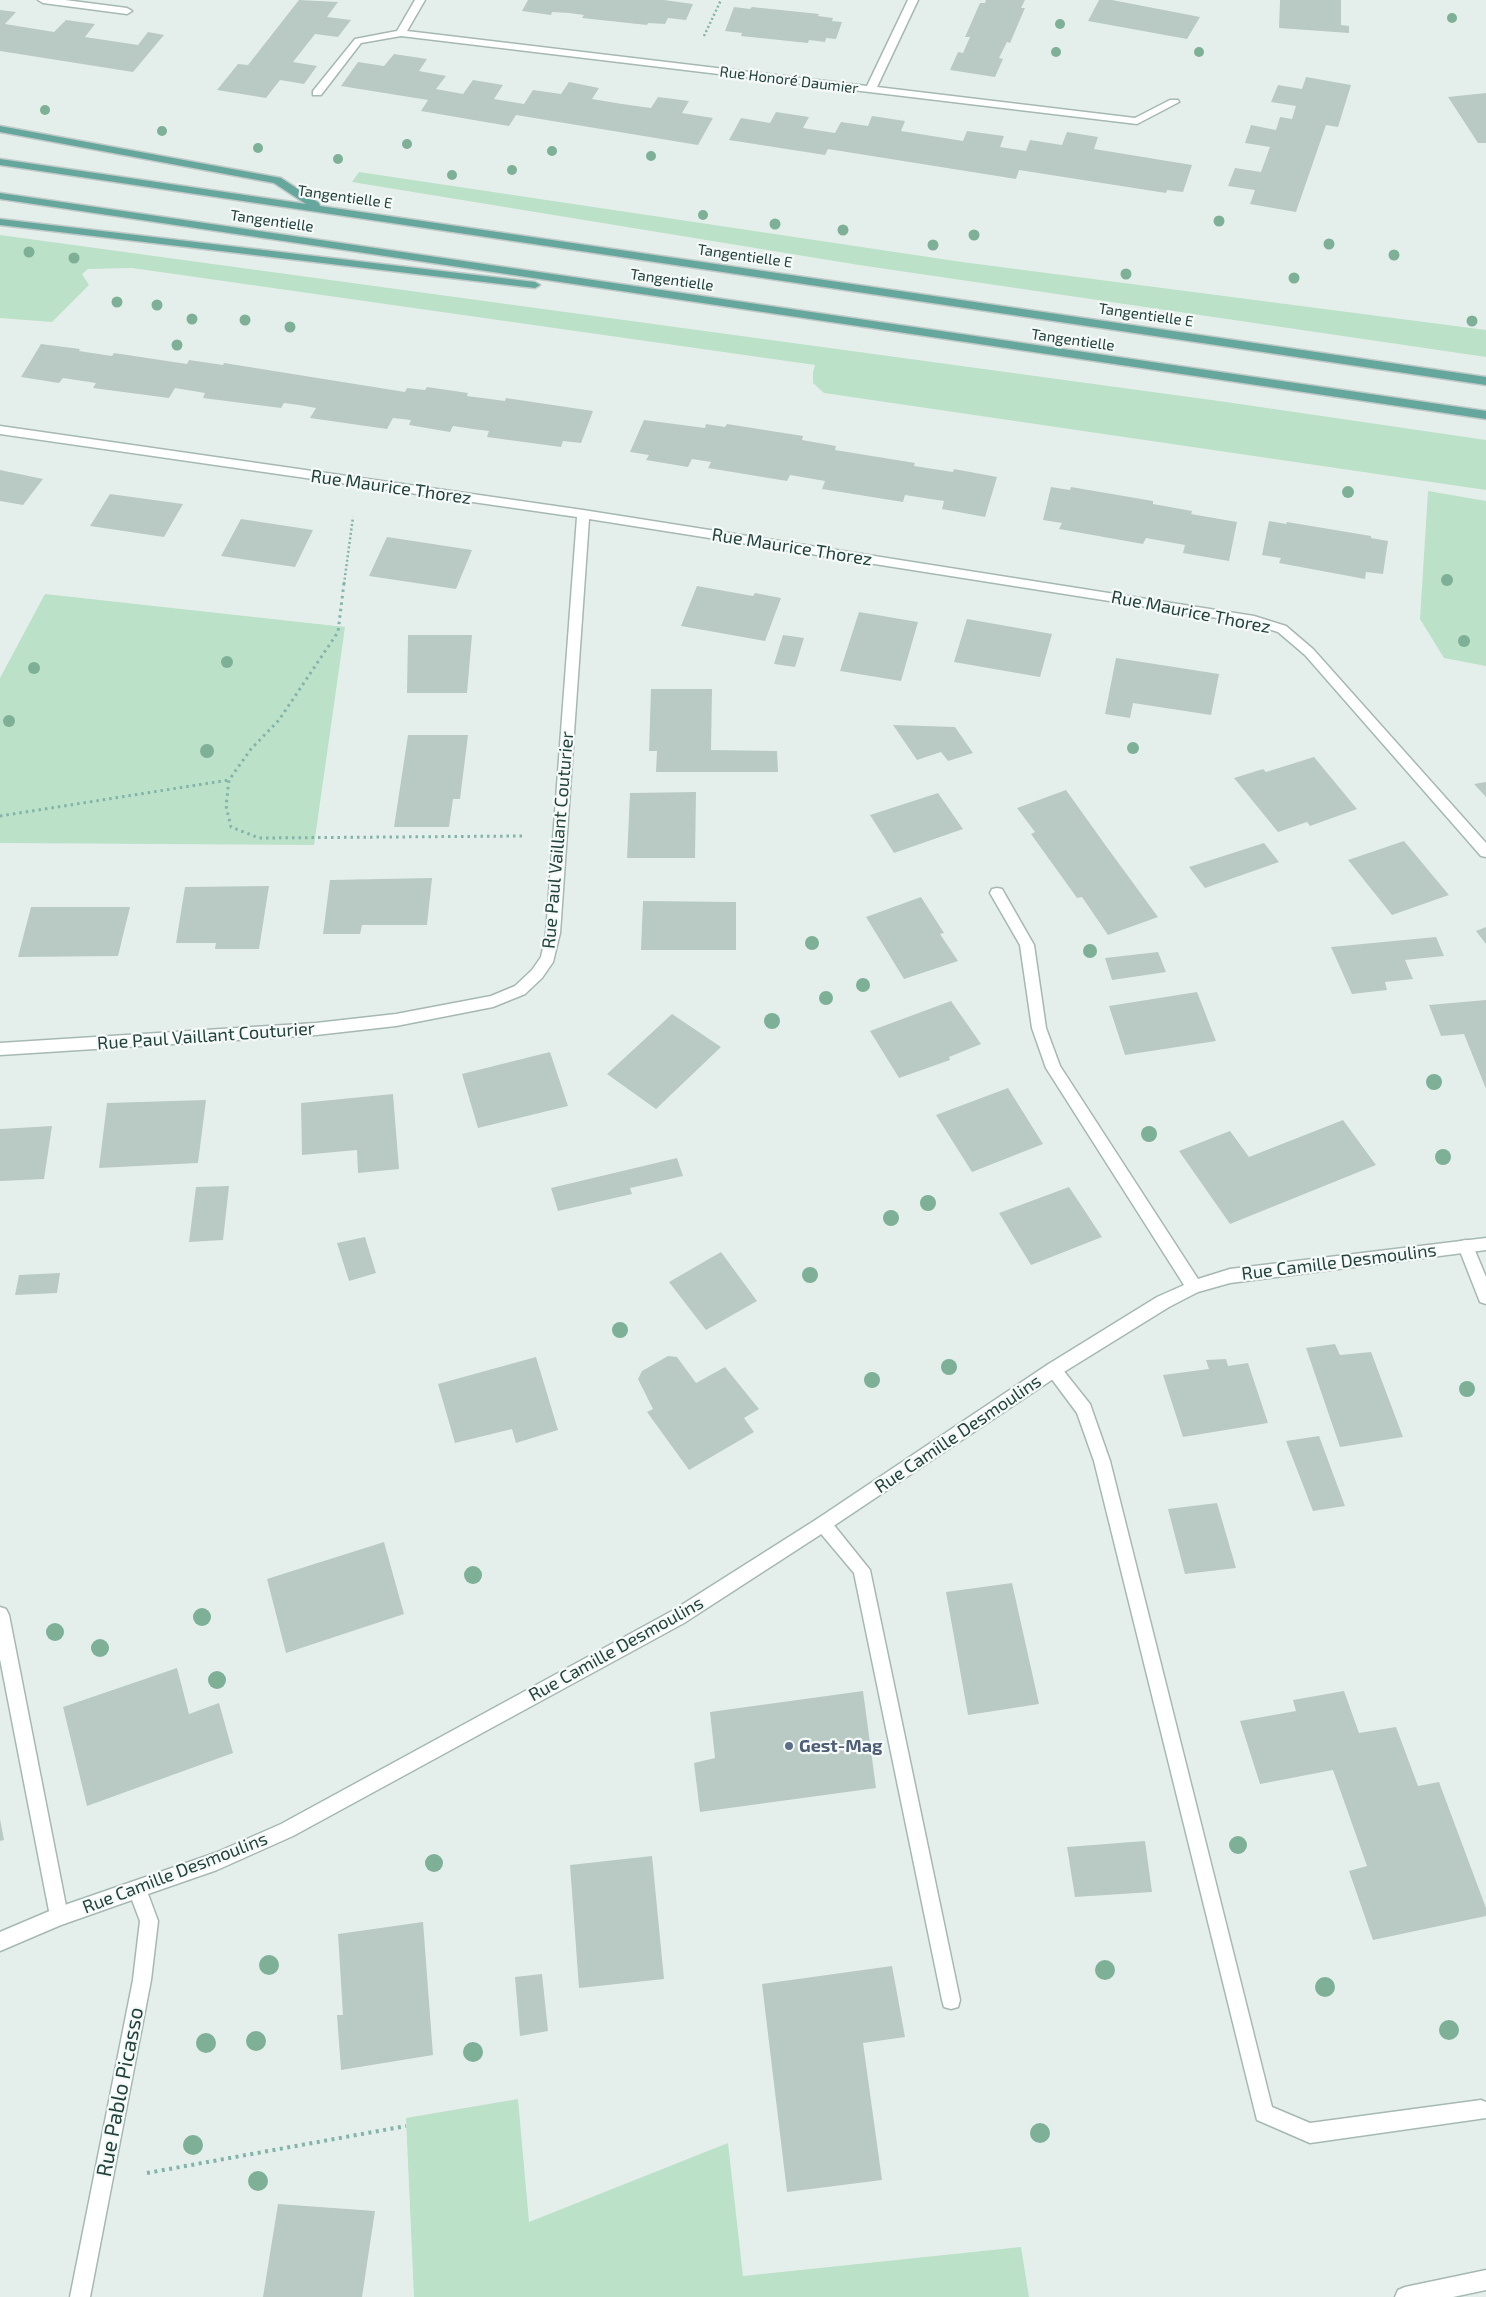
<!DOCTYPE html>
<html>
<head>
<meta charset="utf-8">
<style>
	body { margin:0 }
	canvas { display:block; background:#e4efeb }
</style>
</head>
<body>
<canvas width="1486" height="2297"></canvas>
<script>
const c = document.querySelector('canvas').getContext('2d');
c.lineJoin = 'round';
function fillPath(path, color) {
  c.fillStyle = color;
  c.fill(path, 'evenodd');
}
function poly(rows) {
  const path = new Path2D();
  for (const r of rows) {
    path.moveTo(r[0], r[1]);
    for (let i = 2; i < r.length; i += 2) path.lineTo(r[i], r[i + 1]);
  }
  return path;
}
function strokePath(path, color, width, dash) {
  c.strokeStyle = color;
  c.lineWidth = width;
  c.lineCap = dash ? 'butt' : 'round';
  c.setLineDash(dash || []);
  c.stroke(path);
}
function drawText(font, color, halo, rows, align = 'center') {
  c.font = font + ' "Exo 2",sans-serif';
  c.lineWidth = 4.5;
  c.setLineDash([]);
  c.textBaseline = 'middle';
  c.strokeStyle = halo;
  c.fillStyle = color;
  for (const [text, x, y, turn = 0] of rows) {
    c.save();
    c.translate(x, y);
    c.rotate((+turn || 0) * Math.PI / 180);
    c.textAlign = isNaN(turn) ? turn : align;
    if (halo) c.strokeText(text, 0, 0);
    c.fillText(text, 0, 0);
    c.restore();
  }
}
fillPath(poly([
	[359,172,962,262,1486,330,1486,357,859,265,352,182],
	[0,235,1226,402,1486,440,1486,490,824,393,813,383,813,372,815,365,132,268,88,269,82,274,89,285,52,322,0,318],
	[1428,491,1486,501,1486,666,1444,658,1420,619],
	[45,594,345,627,314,845,0,843,0,678],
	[518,2099,529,2222,728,2143,743,2276,1021,2247,1029,2297,414,2297,406,2118]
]), '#bce1c9');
fillPath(poly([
	[299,0,338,2,327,17,351,20,338,37,315,34,293,62,317,66,304,84,280,80,266,98,217,90,238,64,248,65],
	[528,0,664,0,693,4,686,20,668,18,665,24,648,23,647,25,582,18,584,15,569,13,552,12,551,15,522,11],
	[986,0,1025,0,1021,8,1025,8,1010,43,1007,42,999,58,1003,59,995,77,950,70,958,52,963,53,970,37,965,37,980,3,985,3],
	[1099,0,1112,0,1200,17,1187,39,1088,21],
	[1280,0,1341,0,1341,25,1349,26,1349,33,1279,28],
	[734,7,750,9,752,7,819,14,818,16,833,18,832,21,842,22,836,39,826,38,825,42,809,40,808,43,741,36,742,33,725,31],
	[0,10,16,12,5,24,54,32,66,20,95,24,85,37,138,45,148,32,164,35,133,72,0,51],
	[394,54,427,59,419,71,446,76,436,89,463,94,473,80,503,85,494,99,524,104,533,90,561,94,569,82,599,88,592,99,622,104,651,108,658,97,689,101,682,113,713,118,698,145,516,115,509,126,421,111,428,100,341,86,358,62,384,66],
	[1306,77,1351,85,1338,127,1326,125,1296,212,1250,204,1255,190,1228,186,1235,168,1261,172,1270,147,1245,143,1251,125,1276,130,1280,117,1292,119,1296,106,1271,102,1278,85,1302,89],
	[1486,93,1486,143,1478,143,1448,97],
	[776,112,809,117,803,128,835,133,841,122,868,126,872,116,905,121,901,131,963,141,967,131,1004,136,1000,147,1026,151,1030,140,1062,145,1067,132,1098,137,1094,149,1192,165,1183,192,1167,190,1166,193,1019,170,1016,179,828,149,825,155,729,140,741,118,770,123],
	[41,344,80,349,79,351,92,353,112,356,114,353,187,364,189,360,223,365,224,363,405,392,407,388,425,390,427,387,468,393,467,396,505,401,506,398,593,411,581,443,563,441,561,447,487,437,489,431,473,429,453,426,450,432,409,425,411,420,393,418,387,429,310,418,316,408,299,405,284,403,281,408,203,398,205,393,175,388,169,398,93,388,96,383,76,380,63,378,59,383,21,377],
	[644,420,705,428,706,424,725,427,727,424,803,436,802,440,836,446,835,450,915,463,914,466,953,472,954,469,997,477,985,517,942,509,944,501,924,498,905,495,903,502,822,489,825,481,790,475,787,481,708,468,711,462,692,459,688,467,646,460,649,455,630,452],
	[0,470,43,479,23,505,0,501],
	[1051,487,1070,490,1071,487,1153,501,1153,504,1192,511,1191,514,1237,522,1229,561,1183,553,1185,545,1146,538,1143,544,1059,529,1062,523,1043,520],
	[110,494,183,504,164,537,90,526],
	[241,519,313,530,295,567,221,556],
	[1269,521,1286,524,1287,522,1371,536,1371,538,1388,541,1383,574,1366,572,1365,579,1279,563,1281,558,1262,555],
	[387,537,472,550,456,589,369,576],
	[697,586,753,596,755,593,781,598,765,641,681,626],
	[859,612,918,622,901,681,840,671],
	[967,619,1052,634,1040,677,954,662],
	[408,635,472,635,467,693,407,693],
	[783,635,804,638,795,667,774,664],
	[1116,658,1219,674,1211,715,1133,703,1130,718,1105,714],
	[651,689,712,689,711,750,777,751,778,772,656,772,657,751,649,751],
	[893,725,955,727,973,753,948,761,941,752,917,760],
	[408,735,468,735,460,799,453,799,449,827,394,827],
	[1314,757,1357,809,1310,826,1307,822,1278,832,1234,778,1263,769,1266,772],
	[1486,782,1486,797,1474,784],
	[1066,790,1106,846,1158,917,1108,935,1082,897,1077,898,1031,834,1035,832,1017,808],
	[696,792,695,858,627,858,630,793],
	[938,793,963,829,894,853,870,815],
	[1404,841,1449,895,1392,915,1348,860],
	[1264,843,1279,862,1205,888,1189,867],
	[432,878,427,925,362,925,360,934,323,934,330,880],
	[269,886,259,949,215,949,216,943,176,943,185,887],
	[921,897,944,933,940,934,958,961,904,979,866,917],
	[643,901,736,902,736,950,641,950],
	[31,907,130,907,118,956,18,957],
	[1486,927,1486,944,1476,931],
	[1436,937,1444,956,1405,960,1413,979,1385,982,1387,990,1352,994,1331,947],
	[1158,952,1166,972,1112,980,1105,958],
	[1197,992,1216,1041,1125,1055,1109,1006],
	[1486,1000,1486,1089,1464,1034,1441,1036,1429,1005],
	[951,1001,981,1044,949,1057,950,1060,899,1078,870,1031],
	[672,1014,721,1047,656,1109,607,1074],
	[550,1052,568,1106,478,1128,462,1074],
	[1008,1088,1043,1144,972,1172,936,1115],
	[393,1094,399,1169,358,1173,357,1150,302,1155,301,1103],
	[206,1100,198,1163,99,1168,107,1103],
	[1343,1120,1376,1165,1230,1224,1179,1151,1230,1131,1249,1157],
	[52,1126,44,1179,0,1181,0,1129],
	[677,1158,683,1176,630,1188,632,1194,558,1211,551,1188],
	[229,1186,223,1240,189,1242,196,1187],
	[1069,1187,1102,1237,1031,1265,999,1213],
	[365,1237,376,1273,349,1281,337,1243],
	[721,1252,757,1301,706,1330,669,1282],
	[60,1273,57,1293,15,1295,19,1275],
	[1335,1344,1340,1355,1371,1352,1403,1437,1340,1447,1306,1348],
	[668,1356,677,1357,696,1383,725,1367,759,1409,744,1418,754,1432,689,1470,647,1412,653,1409,638,1379,642,1371],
	[536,1357,558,1430,516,1443,512,1429,455,1443,438,1384],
	[1226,1359,1228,1366,1248,1363,1268,1423,1183,1437,1163,1375,1209,1369,1206,1360],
	[1319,1436,1345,1506,1313,1511,1286,1441],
	[1217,1503,1236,1568,1185,1574,1168,1509],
	[384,1542,404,1614,286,1653,267,1579],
	[1012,1583,1039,1704,968,1715,946,1592],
	[177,1668,189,1714,219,1703,233,1753,87,1806,63,1707],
	[863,1691,876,1788,700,1812,694,1763,715,1758,710,1712],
	[1344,1691,1359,1733,1396,1727,1418,1786,1439,1782,1486,1908,1486,1916,1373,1940,1349,1871,1367,1866,1333,1770,1260,1784,1240,1721,1296,1711,1293,1700],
	[0,1819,4,1840,0,1841],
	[1145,1841,1152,1892,1075,1897,1067,1847],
	[652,1856,664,1979,579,1988,570,1865],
	[423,1922,433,2055,341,2070,337,2015,343,2015,338,1934],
	[892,1966,905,2037,863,2043,882,2180,787,2192,762,1984],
	[542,1974,548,2031,520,2036,515,1977],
	[278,2204,375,2211,362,2297,263,2297]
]), '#b9cac4');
const service = poly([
	[1466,1240,1471,1241,1486,1277,1486,1304,1480,1302,1478,1297,1458,1246,1461,1241,1466,1240],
	[1053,1363,1059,1365,1090,1404,1110,1461,1272,2107,1310,2123,1481,2100,1486,2102,1486,2118,1310,2143,1257,2120,1094,1461,1077,1413,1045,1370,1047,1365,1053,1363],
	[823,1516,829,1519,870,1570,960,2000,958,2007,951,2009,944,2007,942,2000,854,1573,817,1529,815,1524,817,1519,823,1516],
	[0,1607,6,1609,9,1615,68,1916,66,1923,59,1925,52,1923,50,1916,0,1659,0,1607],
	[1486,2270,1486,2290,1453,2297,1395,2297,1398,2290,1405,2287,1486,2270]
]);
const minor = poly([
	[38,0,65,0,127,8,132,11,127,14,43,3,38,0],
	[415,0,425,0,407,31,867,86,908,0,918,0,877,87,1135,118,1170,100,1178,100,1179,102,1137,124,401,36,361,43,321,95,313,95,313,91,355,39,397,31,415,0],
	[0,426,583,510,1254,616,1286,626,1313,649,1486,843,1486,857,1481,856,1305,655,1278,632,1249,623,589,519,560,933,553,962,542,978,525,994,493,1007,396,1026,316,1035,0,1055,0,1043,316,1023,396,1014,491,996,515,986,532,970,541,957,546,933,577,517,0,434,0,426],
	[997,888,1002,889,1034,945,1046,1028,1060,1066,1198,1279,1230,1269,1486,1238,1486,1250,1230,1283,1198,1292,1169,1307,1059,1375,829,1529,684,1623,293,1836,217,1870,148,1894,158,1921,151,1980,90,2297,70,2297,133,1980,140,1921,132,1900,61,1925,0,1951,0,1932,59,1907,215,1853,281,1824,672,1611,817,1519,1047,1365,1157,1297,1184,1285,1046,1068,1032,1028,1020,945,990,893,992,889,997,888]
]);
const primary = poly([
	[0,126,281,178,319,203,320,206,1486,377,1486,385,0,165,0,159,306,204,274,183,0,132,0,126],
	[0,193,1486,411,1486,419,0,199,0,193],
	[0,219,535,282,540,285,535,288,0,225,0,219]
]);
strokePath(service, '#a6b8b3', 3);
strokePath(minor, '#a6b8b3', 3);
strokePath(primary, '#c1cac8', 3);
strokePath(poly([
	[704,36,721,0],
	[344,584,353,517]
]), '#82b4aa', 2.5, [2, 2.5]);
strokePath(poly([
	[344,583,338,632,279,720,251,749,229,780,226,806,231,827,259,838,522,836],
	[0,816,229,780]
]), '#82b4aa', 3, [2.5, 4]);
strokePath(poly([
	[147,2173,406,2126]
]), '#82b4aa', 4, [3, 4.5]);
fillPath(service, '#fff');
fillPath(minor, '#fff');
fillPath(primary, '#65a79d');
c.fillStyle = '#7db096';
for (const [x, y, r] of [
	[1452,18,5],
	[1060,24,5],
	[1056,52,5],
	[1199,52,5],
	[45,110,5],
	[162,131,5],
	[407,144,5],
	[258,148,5],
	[552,151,5],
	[651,156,5],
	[338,159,5],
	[512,170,5],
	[452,175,5],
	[703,215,5],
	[1219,221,5.5],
	[775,224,5.5],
	[843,230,5.5],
	[974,235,5.5],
	[1329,244,5.5],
	[933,245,5.5],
	[29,252,5.5],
	[1394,255,5.5],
	[74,258,5.5],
	[1126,274,5.5],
	[1294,278,5.5],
	[117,302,5.5],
	[157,305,5.5],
	[192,319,5.5],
	[245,320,5.5],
	[1472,321,5.5],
	[290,327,5.5],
	[177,345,5.5],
	[1348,492,6],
	[1447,580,6],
	[1464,641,6],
	[227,662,6],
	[34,668,6],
	[9,721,6],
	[1133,748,6],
	[207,751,7],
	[812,943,7],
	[1090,951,7],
	[863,985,7],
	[826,998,7],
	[772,1021,8],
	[1434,1082,8],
	[1149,1134,8],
	[1443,1157,8],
	[928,1203,8],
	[891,1218,8],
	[810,1275,8],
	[620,1330,8],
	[949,1367,8],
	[872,1380,8],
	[1467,1389,8],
	[473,1575,9],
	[202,1617,9],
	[55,1632,9],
	[100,1648,9],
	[217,1680,9],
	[1238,1845,9],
	[434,1863,9],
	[269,1965,10],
	[1105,1970,10],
	[1325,1987,10],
	[1449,2030,10],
	[256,2041,10],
	[206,2043,10],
	[473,2052,10],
	[1040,2133,10],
	[193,2145,10],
	[258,2181,10]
]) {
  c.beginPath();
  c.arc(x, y, r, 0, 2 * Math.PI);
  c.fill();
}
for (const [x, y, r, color] of [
	[789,1746,5,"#5c6f8a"]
]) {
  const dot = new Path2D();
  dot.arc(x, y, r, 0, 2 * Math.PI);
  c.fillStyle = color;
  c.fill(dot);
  strokePath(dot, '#f5faf8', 2);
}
drawText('15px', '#22423c', '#f5faf8', [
	["Rue Honoré Daumier",789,80,7],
	["Tangentielle E",345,197,8],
	["Tangentielle",272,221,8],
	["Tangentielle E",745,256,8],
	["Tangentielle",672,280,8],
	["Tangentielle E",1146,315,8],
	["Tangentielle",1073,340,8]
]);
drawText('18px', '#22423c', '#f5faf8', [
	["Rue Maurice Thorez",391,487,8],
	["Rue Maurice Thorez",792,547,9],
	["Rue Maurice Thorez",1191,612,11],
	["Rue Paul Vaillant Couturier",558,840,-85],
	["Rue Paul Vaillant Couturier",206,1036,-4],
	["Rue Camille Desmoulins",1339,1262,-7],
	["Rue Camille Desmoulins",958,1434,-34],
	["Rue Camille Desmoulins",616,1649,-29],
	["Rue Camille Desmoulins",175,1873,-21]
]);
drawText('bold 18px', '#4e5e75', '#f5faf8', [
	["Gest-Mag",799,1746]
], 'left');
drawText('21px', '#22423c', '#f5faf8', [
	["Rue Pablo Picasso",120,2092,-79]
]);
</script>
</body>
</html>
